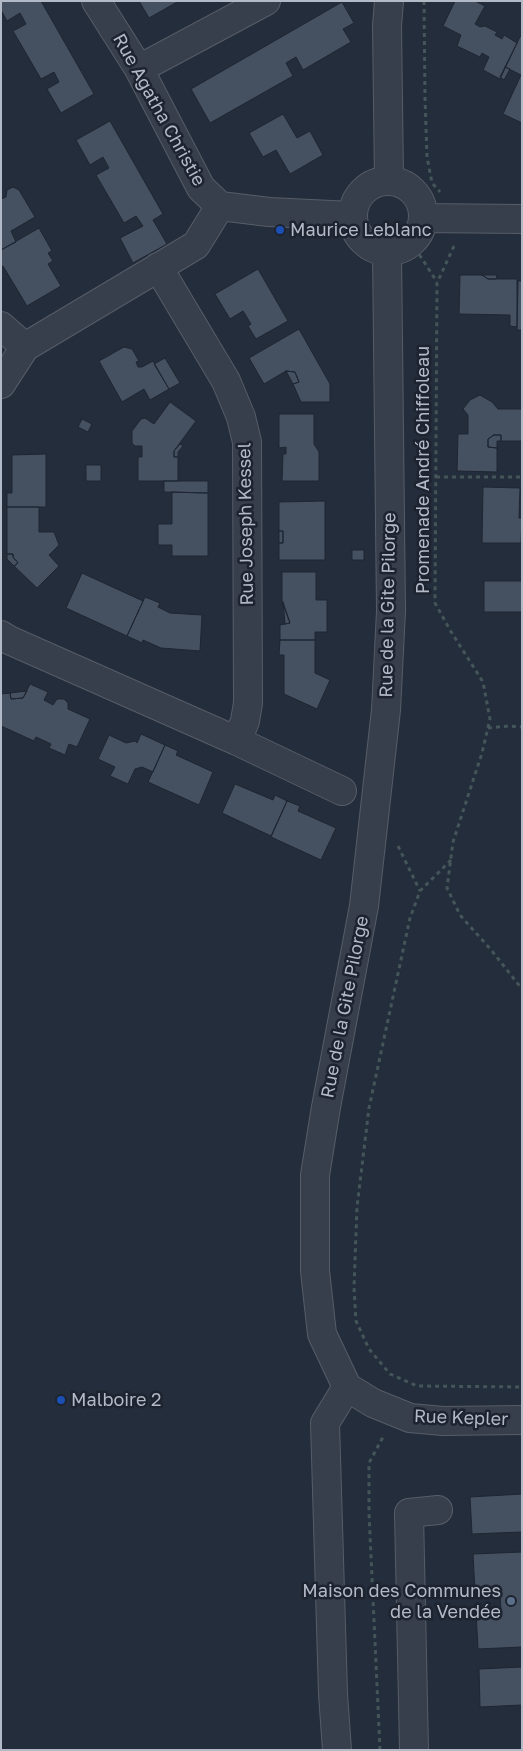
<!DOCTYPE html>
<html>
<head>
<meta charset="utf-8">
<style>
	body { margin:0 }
	#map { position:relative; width:523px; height:1751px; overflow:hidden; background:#242d3b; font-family:"Golos Text",sans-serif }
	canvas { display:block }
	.frame { position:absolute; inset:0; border:2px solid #b3bac7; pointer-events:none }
</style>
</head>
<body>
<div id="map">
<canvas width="523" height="1751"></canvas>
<div class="frame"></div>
</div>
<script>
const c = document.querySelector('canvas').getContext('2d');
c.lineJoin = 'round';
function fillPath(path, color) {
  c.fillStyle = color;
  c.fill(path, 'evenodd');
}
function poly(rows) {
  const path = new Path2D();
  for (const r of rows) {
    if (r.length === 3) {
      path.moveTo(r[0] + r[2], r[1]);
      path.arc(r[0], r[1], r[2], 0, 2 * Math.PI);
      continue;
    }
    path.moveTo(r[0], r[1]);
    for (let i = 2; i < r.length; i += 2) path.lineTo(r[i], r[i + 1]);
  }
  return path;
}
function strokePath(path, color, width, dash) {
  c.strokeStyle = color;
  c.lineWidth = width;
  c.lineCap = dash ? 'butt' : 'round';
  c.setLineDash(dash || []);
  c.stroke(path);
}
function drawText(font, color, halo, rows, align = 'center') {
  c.font = font + ' "Golos Text",sans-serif';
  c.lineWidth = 5;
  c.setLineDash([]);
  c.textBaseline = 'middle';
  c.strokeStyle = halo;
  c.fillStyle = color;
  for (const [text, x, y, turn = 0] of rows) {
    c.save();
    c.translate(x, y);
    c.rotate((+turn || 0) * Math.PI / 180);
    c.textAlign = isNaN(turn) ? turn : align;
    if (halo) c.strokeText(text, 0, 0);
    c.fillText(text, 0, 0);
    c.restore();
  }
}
const building = poly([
	[1,1,41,1,94,94,61,113,47,89,59,82,54,72,41,79,13,31,26,24,20,13,7,21,1,10,1,1],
	[139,1,179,1,149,18,139,1],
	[455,1,475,1,485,6,475,24,480,27,485,26,497,32,495,35,502,39,504,35,517,43,500,79,483,70,489,57,482,53,480,57,457,46,461,35,443,26,455,1],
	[342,2,354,23,343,29,351,42,303,70,296,57,286,63,293,76,210,123,191,89,342,2],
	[521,35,522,36,522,123,503,114,521,75,505,67,521,35],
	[505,67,510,69,504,80,500,77,505,67],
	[283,114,297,138,310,131,323,155,290,174,276,150,263,157,249,133,283,114],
	[110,121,163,214,153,220,167,244,133,263,120,238,143,226,136,216,124,223,96,175,109,168,103,157,90,165,76,140,110,121],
	[13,187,19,190,35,217,11,231,16,242,1,250,1,199,6,197,7,190,13,187],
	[39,228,52,251,48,253,53,261,48,264,61,286,27,306,3,266,1,267,1,250,39,228],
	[258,269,288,321,256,339,248,326,251,324,243,311,230,319,215,294,258,269],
	[460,275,482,275,488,279,517,279,517,327,510,326,510,315,459,314,460,275],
	[482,275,497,275,496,279,488,279,482,275],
	[518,281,522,281,522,330,517,330,518,281],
	[299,329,330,384,330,402,301,402,293,384,299,382,295,372,286,371,264,384,249,358,299,329],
	[124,347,132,349,139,361,136,362,138,367,142,367,153,361,169,389,150,400,144,389,122,402,99,361,124,347],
	[165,358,180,383,169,389,154,364,165,358],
	[286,371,295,372,299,382,293,384,286,371],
	[480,395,492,402,498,409,522,409,522,441,501,441,501,435,494,435,488,439,488,447,497,448,497,472,457,471,458,434,468,434,468,415,463,409,470,400,480,395],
	[170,402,196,421,174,451,174,457,178,457,178,481,138,481,138,457,142,457,142,446,135,446,132,443,132,431,141,419,145,418,154,424,170,402],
	[279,414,314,414,314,444,319,452,319,481,282,481,283,454,286,454,286,447,279,448,279,414],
	[82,419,92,424,88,432,78,427,82,419],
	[494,435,501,435,501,441,497,441,497,448,488,447,488,439,494,435],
	[180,444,183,446,178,452,178,457,174,457,174,451,180,444],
	[46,454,46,507,7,507,7,493,12,493,12,455,46,454],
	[86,465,101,465,101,481,86,481,86,465],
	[164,481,208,481,208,493,164,492,164,481],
	[483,487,520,488,519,518,522,518,521,543,482,543,483,487],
	[172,492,208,493,208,556,172,556,172,545,158,545,158,524,172,524,172,492],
	[325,501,325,560,279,560,279,543,283,543,283,531,279,531,279,502,325,501],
	[7,507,39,507,39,532,54,532,59,545,49,555,59,566,37,588,14,566,18,563,13,557,13,554,7,554,7,507],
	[279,531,283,531,283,543,279,543,279,531],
	[352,550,364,550,364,560,352,560,352,550],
	[7,554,13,554,13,557,18,563,14,566,7,559,7,554],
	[282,572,316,572,316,600,327,600,327,632,315,632,315,640,280,640,280,625,290,623,282,602,282,572],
	[82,573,143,601,127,636,66,608,82,573],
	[484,581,522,581,522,612,484,612,484,581],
	[145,597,160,603,158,607,170,613,202,615,200,651,161,648,143,640,142,643,127,636,145,597],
	[283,602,290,623,285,624,283,602],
	[280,640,315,640,315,673,330,680,317,709,284,694,284,655,279,655,280,640],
	[30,684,48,692,44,700,53,705,57,699,64,699,68,703,68,709,90,719,77,747,69,744,65,755,49,748,51,744,36,737,34,741,1,726,1,694,10,693,11,699,23,698,30,684],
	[27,691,23,698,11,699,10,693,27,691],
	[141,734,165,745,153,772,142,767,135,769,128,784,110,776,115,767,98,759,109,735,126,743,135,741,137,743,141,734],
	[165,745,178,751,176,755,213,772,199,805,148,782,165,745],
	[235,784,273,800,275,795,287,801,271,836,222,813,235,784],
	[287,801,300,806,298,811,336,828,321,860,271,837,287,801],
	[522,1494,522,1532,472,1534,470,1497,522,1494],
	[522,1552,522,1647,478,1649,476,1612,501,1610,500,1591,475,1592,473,1554,522,1552],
	[522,1667,522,1705,480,1707,479,1669,522,1667]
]);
fillPath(building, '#455060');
strokePath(building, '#1f2632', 1);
const minor = poly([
	[96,1,139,69,201,188,220,206,269,212,352,216],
	[139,69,266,1],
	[389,180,387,26,389,1],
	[388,216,35],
	[423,218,522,219],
	[158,267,226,381,241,417,247,442,248,703,245,721,237,741],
	[1,326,25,347],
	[1,384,25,347,196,245,220,206],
	[1,635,9,640,237,741,342,791],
	[347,1387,322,1334,315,1271,315,1175,326,1107,364,906,386,710,391,611,387,252],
	[347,1387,373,1403,410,1418,443,1421,522,1420],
	[337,1750,333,1694,325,1423,347,1387],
	[414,1750,409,1513,438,1510]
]);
strokePath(minor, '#565d69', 30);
strokePath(poly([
	[424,1,425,98,427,157,432,183,440,192],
	[454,246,437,283,435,603,450,630,483,682,490,719,482,753,453,842,447,888,460,915,492,951,522,989],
	[415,248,437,282],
	[436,477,522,477],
	[488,728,509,726,522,727],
	[398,846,420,891],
	[451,860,420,891,410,918,369,1108,357,1207,354,1288,356,1321,369,1349,390,1374,417,1386,522,1387],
	[380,1750,369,1513,369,1463,383,1437]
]), '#445659', 3, [4, 4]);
strokePath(minor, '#383f4c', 28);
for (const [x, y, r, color] of [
	[280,230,5,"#1a4fb4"],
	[61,1400,5,"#1a4fb4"],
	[511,1601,5,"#5c6f8a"]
]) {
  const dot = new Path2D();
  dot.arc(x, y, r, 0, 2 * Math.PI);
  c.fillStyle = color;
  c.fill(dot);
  strokePath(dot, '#1d2430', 2);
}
drawText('18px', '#b3bac7', '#1d2430', [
	["Rue Agatha Christie",159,110,61],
	["Promenade André Chiffoleau",423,470,-90],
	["Rue Joseph Kessel",246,524,-91],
	["Rue de la Gite Pilorge",388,605,-89],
	["Rue de la Gite Pilorge",345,1007,-79],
	["Rue Kepler",461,1418,2]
]);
drawText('18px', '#b3bac7', '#1d2430', [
	["Maurice Leblanc",290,230],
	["Malboire 2",71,1400],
	["Maison des Communes",501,1591,"right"],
	["de la Vendée",501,1612,"right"]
], 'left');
</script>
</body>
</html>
